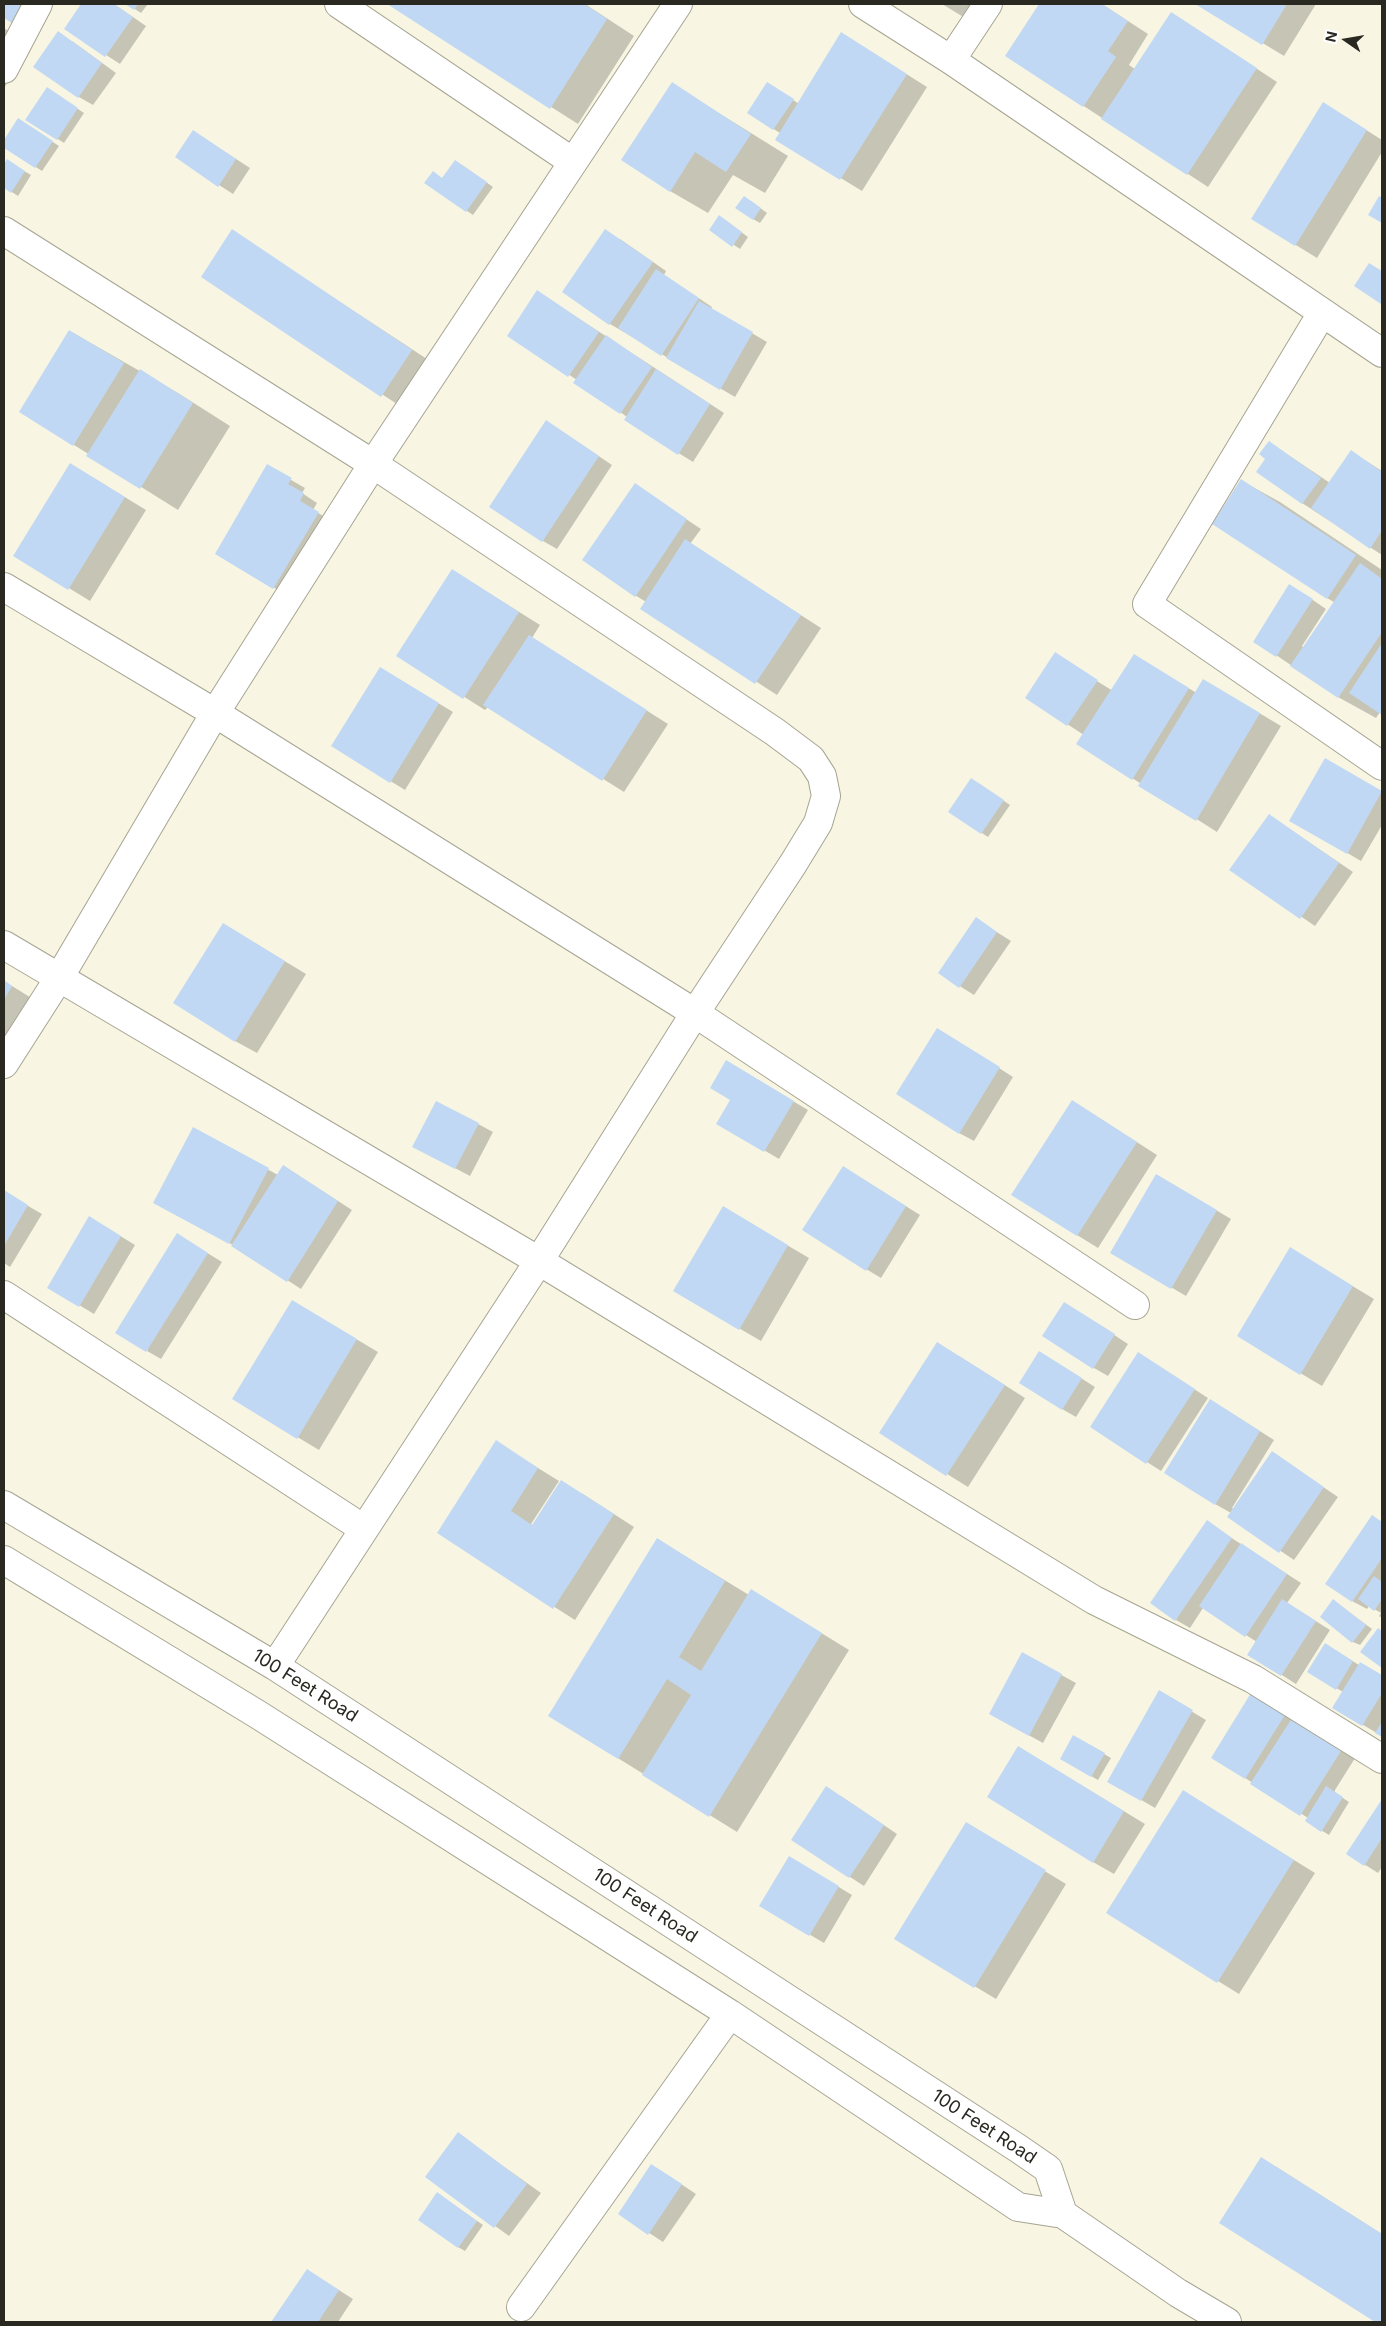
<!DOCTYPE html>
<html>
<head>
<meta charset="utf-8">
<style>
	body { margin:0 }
	#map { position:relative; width:1386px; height:2326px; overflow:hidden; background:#f8f6e3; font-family:Inter,sans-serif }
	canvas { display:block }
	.frame { position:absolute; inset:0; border:5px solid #292821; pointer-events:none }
	.north { position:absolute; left:1321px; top:15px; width:50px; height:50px; -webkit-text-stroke:4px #fff; paint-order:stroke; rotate:283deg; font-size:14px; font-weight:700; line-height:20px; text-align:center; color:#292821 }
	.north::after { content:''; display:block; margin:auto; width:18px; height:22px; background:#292821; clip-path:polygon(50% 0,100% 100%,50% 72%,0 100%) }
</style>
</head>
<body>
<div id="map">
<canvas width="1386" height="2326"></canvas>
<div class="frame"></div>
<div class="north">N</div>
</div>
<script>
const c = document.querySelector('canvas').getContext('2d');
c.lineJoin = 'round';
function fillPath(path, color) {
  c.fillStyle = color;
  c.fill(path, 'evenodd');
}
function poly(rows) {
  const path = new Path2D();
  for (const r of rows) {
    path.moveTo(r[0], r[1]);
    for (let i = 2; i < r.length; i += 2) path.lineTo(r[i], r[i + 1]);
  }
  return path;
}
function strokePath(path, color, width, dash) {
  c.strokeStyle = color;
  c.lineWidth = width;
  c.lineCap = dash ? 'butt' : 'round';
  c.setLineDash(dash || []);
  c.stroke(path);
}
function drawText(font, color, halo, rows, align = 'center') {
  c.font = font + ' Inter,sans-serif';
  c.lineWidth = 4;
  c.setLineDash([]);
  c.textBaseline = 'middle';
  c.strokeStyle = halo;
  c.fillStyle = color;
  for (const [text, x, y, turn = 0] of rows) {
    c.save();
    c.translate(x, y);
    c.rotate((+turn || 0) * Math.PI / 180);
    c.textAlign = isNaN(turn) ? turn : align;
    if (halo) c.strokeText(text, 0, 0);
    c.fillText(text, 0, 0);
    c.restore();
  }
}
fillPath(poly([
	[83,4,114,4,146,26,120,64,66,29],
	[127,4,148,4,141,13],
	[389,4,585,4,634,36,578,124],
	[942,4,981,4,970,21],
	[1040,4,1102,4,1148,34,1129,65,1135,69,1172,13,1277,82,1208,187,1007,56],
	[1198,4,1316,4,1284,56],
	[4,28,32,47,4,88],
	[72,41,116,73,93,105,79,97],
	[862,46,927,87,862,191,777,139,780,133,748,113,774,87,799,104],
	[672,84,788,156,765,193,733,175,708,213,670,191],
	[54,93,84,113,64,143,27,119],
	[1344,116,1382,140,1382,152,1317,258,1252,218],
	[19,120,59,146,42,171,4,147,4,142],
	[193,131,250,168,233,194,219,185],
	[7,161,31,175,18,196,4,187,4,166],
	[462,165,493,187,473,215,426,183,442,178],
	[751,201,767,213,760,223,753,219],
	[726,221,748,237,740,249,710,229],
	[232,231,433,363,403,408,203,277],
	[620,239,666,271,664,275,712,307,711,309,767,342,735,397,610,324,564,292],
	[1370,265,1382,272,1382,303,1356,286],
	[538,292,724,413,693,462,625,420,627,417,577,380,509,335],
	[70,331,178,393,230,426,178,510,74,445],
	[560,430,612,465,557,549,543,541],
	[1269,442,1330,483,1352,452,1382,471,1382,555,1302,503,1267,459],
	[267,466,305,488,302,493,317,503,313,510,332,521,288,596,216,553],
	[92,477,146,510,90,601,15,555],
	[1242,481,1280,502,1382,570,1382,713,1380,712,1376,718,1338,697,1276,655,1304,594,1326,609,1302,646,1304,648,1334,602,1327,598],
	[635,485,701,529,690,544,821,628,777,695,642,608,646,602,635,595],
	[473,583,540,625,532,638,668,724,624,792,488,707,485,710,398,655],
	[1155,668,1195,692,1224,692,1281,726,1217,832,1132,778,1084,735,1027,698,1092,678,1113,691],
	[395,677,453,712,405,790,333,746],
	[1325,760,1382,793,1382,825,1361,861,1291,820],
	[978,783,1010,805,988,837,982,833],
	[1269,815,1353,872,1315,926,1231,869],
	[976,919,1011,941,974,995,939,973],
	[245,937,306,974,257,1053,235,1041],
	[4,981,33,999,4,1048],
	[952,1038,1013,1077,974,1141,959,1133],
	[727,1062,808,1110,779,1159,718,1123,731,1100],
	[437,1102,493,1132,470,1176,428,1154],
	[1093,1114,1157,1155,1098,1248,1077,1235],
	[194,1129,278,1175,284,1166,352,1210,301,1289,233,1245,176,1215],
	[1157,1175,1231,1219,1186,1296,1111,1252],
	[858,1176,920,1215,881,1278,866,1269],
	[4,1192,42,1214,10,1267,4,1263],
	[724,1208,809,1258,761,1341,675,1291],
	[104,1226,135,1245,94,1314,49,1287],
	[191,1243,222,1262,161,1359,147,1351],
	[1311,1261,1374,1299,1322,1386,1238,1336],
	[1079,1312,1128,1344,1108,1376,1094,1368],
	[314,1314,378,1352,319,1450,234,1399],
	[959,1356,1025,1398,968,1487,881,1433],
	[1054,1361,1095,1387,1076,1417,1062,1409],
	[1152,1362,1208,1398,1161,1471,1092,1427],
	[1225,1409,1274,1440,1232,1508,1234,1509,1273,1453,1338,1497,1294,1560,1229,1516,1231,1513,1215,1504],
	[496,1442,559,1481,531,1524,534,1526,583,1494,634,1527,575,1620,438,1533],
	[1373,1517,1382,1522,1382,1618,1379,1616,1381,1613,1369,1606,1367,1609,1352,1601],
	[1207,1522,1301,1583,1287,1603,1330,1630,1296,1684,1249,1654,1257,1642,1203,1608,1190,1628,1176,1620],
	[685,1556,749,1595,779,1607,849,1650,737,1832,550,1716],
	[1334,1601,1372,1629,1360,1645,1353,1642],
	[1325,1644,1359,1665,1360,1663,1382,1676,1382,1736,1334,1708,1343,1692,1308,1671],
	[1023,1654,1076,1683,1043,1743,990,1714],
	[1254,1690,1357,1755,1335,1790,1335,1793,1349,1802,1329,1835,1306,1821,1308,1818,1212,1757],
	[1159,1692,1206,1720,1155,1808,1109,1781],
	[1074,1737,1111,1758,1098,1780,1061,1759],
	[1040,1760,1145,1824,1114,1874,1093,1862],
	[1184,1792,1315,1873,1239,1994,1108,1913],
	[841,1796,897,1834,864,1886,793,1840],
	[1382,1801,1382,1867,1378,1873,1348,1854],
	[987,1836,1066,1884,996,1999,896,1939],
	[789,1857,852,1895,824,1943,761,1906],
	[458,2134,541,2193,509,2236,427,2177],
	[1275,2166,1382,2234,1382,2322,1378,2322,1221,2223],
	[666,2174,696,2194,663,2242,620,2214],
	[444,2198,483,2225,465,2251,458,2247],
	[307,2270,353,2299,338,2322,273,2322]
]), '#0003');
fillPath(poly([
	[4,4,34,4,18,27,4,18],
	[81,4,114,4,133,17,105,57,64,29],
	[125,4,138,4,134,10],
	[387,4,584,4,607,19,550,109],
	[1039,4,1102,4,1128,21,1108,51,1116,57,1083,107,1005,56],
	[1195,4,1287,4,1262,45],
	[1171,12,1257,68,1187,175,1101,119],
	[58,31,102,63,78,98,33,67],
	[841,32,907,74,840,180,775,140],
	[672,82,751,134,726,172,695,152,670,192,621,160],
	[767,82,794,99,773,130,747,113],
	[47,87,78,108,57,140,25,120],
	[1323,102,1367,130,1295,246,1251,219],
	[18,118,53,141,35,168,4,148,4,140],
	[193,130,236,159,218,187,175,157],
	[7,159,25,171,11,193,4,188,4,164],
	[455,160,487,182,466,212,424,183,433,171,442,178],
	[744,196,761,208,753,220,735,208],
	[1379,196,1382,198,1382,223,1368,215],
	[719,215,742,232,732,247,709,230],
	[232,229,412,350,381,397,201,277],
	[605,229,653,262,609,325,562,292],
	[1369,263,1382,271,1381,304,1354,286],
	[656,269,699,298,661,356,618,328],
	[537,290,599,332,568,377,507,336],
	[699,301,753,332,720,390,666,358],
	[69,330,124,363,73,446,19,412],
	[606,335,652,367,620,414,573,383],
	[140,369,193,403,140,489,86,456],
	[656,369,710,404,678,455,624,420],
	[546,420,599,456,542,542,489,507],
	[1269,441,1321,478,1302,504,1256,472,1265,459,1259,454],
	[1351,450,1382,472,1382,530,1370,549,1311,508],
	[70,463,125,497,68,590,13,556],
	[267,464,292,478,288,484,304,493,300,501,319,512,273,589,215,554],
	[1241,479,1356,555,1327,599,1212,524],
	[635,483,687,519,635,597,582,560],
	[685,539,801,615,755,684,640,609],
	[1360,563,1382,579,1382,632,1338,698,1290,666],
	[452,569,519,612,463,699,396,656],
	[1289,584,1313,599,1276,657,1253,642],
	[529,635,647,710,602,781,483,705],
	[1382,643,1382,715,1349,693],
	[1055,652,1098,680,1067,726,1025,698],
	[1134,654,1189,688,1132,780,1076,744],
	[380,667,439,703,390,783,331,746],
	[1203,679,1260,713,1196,821,1138,786],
	[1325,758,1382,791,1347,854,1289,821],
	[971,778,1004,800,981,834,948,812],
	[1269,814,1339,863,1300,919,1229,870],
	[976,917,997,932,959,988,938,973],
	[223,923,285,961,235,1042,173,1003],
	[4,980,12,986,4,1000],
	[937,1028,1000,1067,959,1134,896,1094],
	[726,1060,794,1101,764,1152,716,1124,730,1100,710,1088],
	[1072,1100,1137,1142,1077,1236,1011,1195],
	[436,1101,479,1123,455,1169,412,1147],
	[193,1127,269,1168,229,1244,153,1203],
	[283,1165,338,1201,287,1282,231,1246],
	[843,1166,906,1206,866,1271,802,1230],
	[1156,1174,1217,1210,1171,1289,1110,1253],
	[4,1190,28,1205,4,1246],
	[723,1206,788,1245,739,1330,673,1291],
	[89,1216,121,1236,79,1307,47,1288],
	[177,1233,208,1253,146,1352,115,1333],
	[1290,1247,1353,1286,1300,1375,1237,1336],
	[292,1300,357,1339,297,1439,232,1399],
	[1064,1302,1115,1334,1093,1369,1042,1336],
	[937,1342,1005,1385,946,1476,879,1433],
	[1039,1351,1082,1378,1062,1410,1019,1383],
	[1138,1352,1195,1389,1146,1464,1090,1427],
	[1210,1399,1260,1431,1215,1505,1164,1473],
	[496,1440,538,1468,511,1511,532,1525,561,1480,614,1514,553,1609,437,1533],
	[1272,1451,1324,1487,1279,1553,1227,1517],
	[1372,1515,1382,1522,1382,1558,1352,1602,1325,1584],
	[1207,1520,1232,1538,1175,1621,1150,1603],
	[657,1538,725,1581,679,1657,701,1671,751,1589,822,1633,709,1817,642,1775,691,1695,667,1679,618,1759,548,1716],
	[1241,1543,1287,1574,1245,1637,1199,1606],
	[1374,1576,1382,1582,1382,1599,1374,1611,1358,1599],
	[1282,1599,1316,1621,1281,1676,1247,1655],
	[1333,1599,1366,1625,1352,1643,1320,1617],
	[1378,1628,1382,1631,1382,1668,1360,1652],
	[1325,1643,1353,1661,1336,1690,1307,1672],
	[1022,1652,1062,1674,1029,1736,989,1714],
	[1360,1662,1382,1675,1382,1693,1362,1726,1332,1708],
	[1254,1688,1288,1710,1245,1779,1211,1758],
	[1159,1690,1193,1710,1141,1801,1107,1782],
	[1294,1715,1344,1746,1300,1816,1250,1784],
	[1382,1722,1382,1737,1375,1733],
	[1073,1735,1105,1753,1091,1777,1060,1759],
	[1018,1746,1124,1811,1093,1863,987,1797],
	[826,1786,884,1825,849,1878,791,1840],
	[1326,1786,1343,1797,1321,1832,1305,1821],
	[1183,1790,1294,1860,1217,1983,1106,1913],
	[1382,1799,1382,1838,1364,1866,1346,1854],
	[966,1822,1046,1870,974,1988,894,1939],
	[789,1856,839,1886,809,1936,759,1906],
	[458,2132,527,2184,494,2228,425,2177],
	[1261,2157,1382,2234,1382,2322,1375,2322,1219,2223],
	[651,2164,682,2184,648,2235,618,2214],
	[437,2192,477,2221,458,2248,418,2220],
	[307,2269,339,2290,318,2322,271,2322]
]), '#c1d8f4');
const minor = poly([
	[339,4,573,162],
	[863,4,951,60,1382,353],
	[951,60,988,4],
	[4,69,38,4],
	[4,231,373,464,775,732,811,759,822,776,826,796,818,823,793,864,695,1013,539,1261,275,1666],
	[1322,313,1147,604,1382,766],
	[4,587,215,713,695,1013,1135,1305],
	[4,945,539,1261,1094,1600,1253,1679,1382,1759],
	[4,1064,59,978,215,713,373,464,678,4],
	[4,1295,364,1529],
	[4,1505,275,1666,1019,2149,1048,2169,1063,2214],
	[4,1560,257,1714,730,2014,1018,2207,1063,2214,1178,2293,1227,2322],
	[521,2307,730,2014]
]);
strokePath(minor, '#a6a492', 30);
strokePath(minor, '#fff', 28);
drawText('18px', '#292821', '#fff', [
	["100 Feet Road",305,1686,32],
	["100 Feet Road",645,1906,33],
	["100 Feet Road",984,2127,33]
]);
</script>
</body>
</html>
